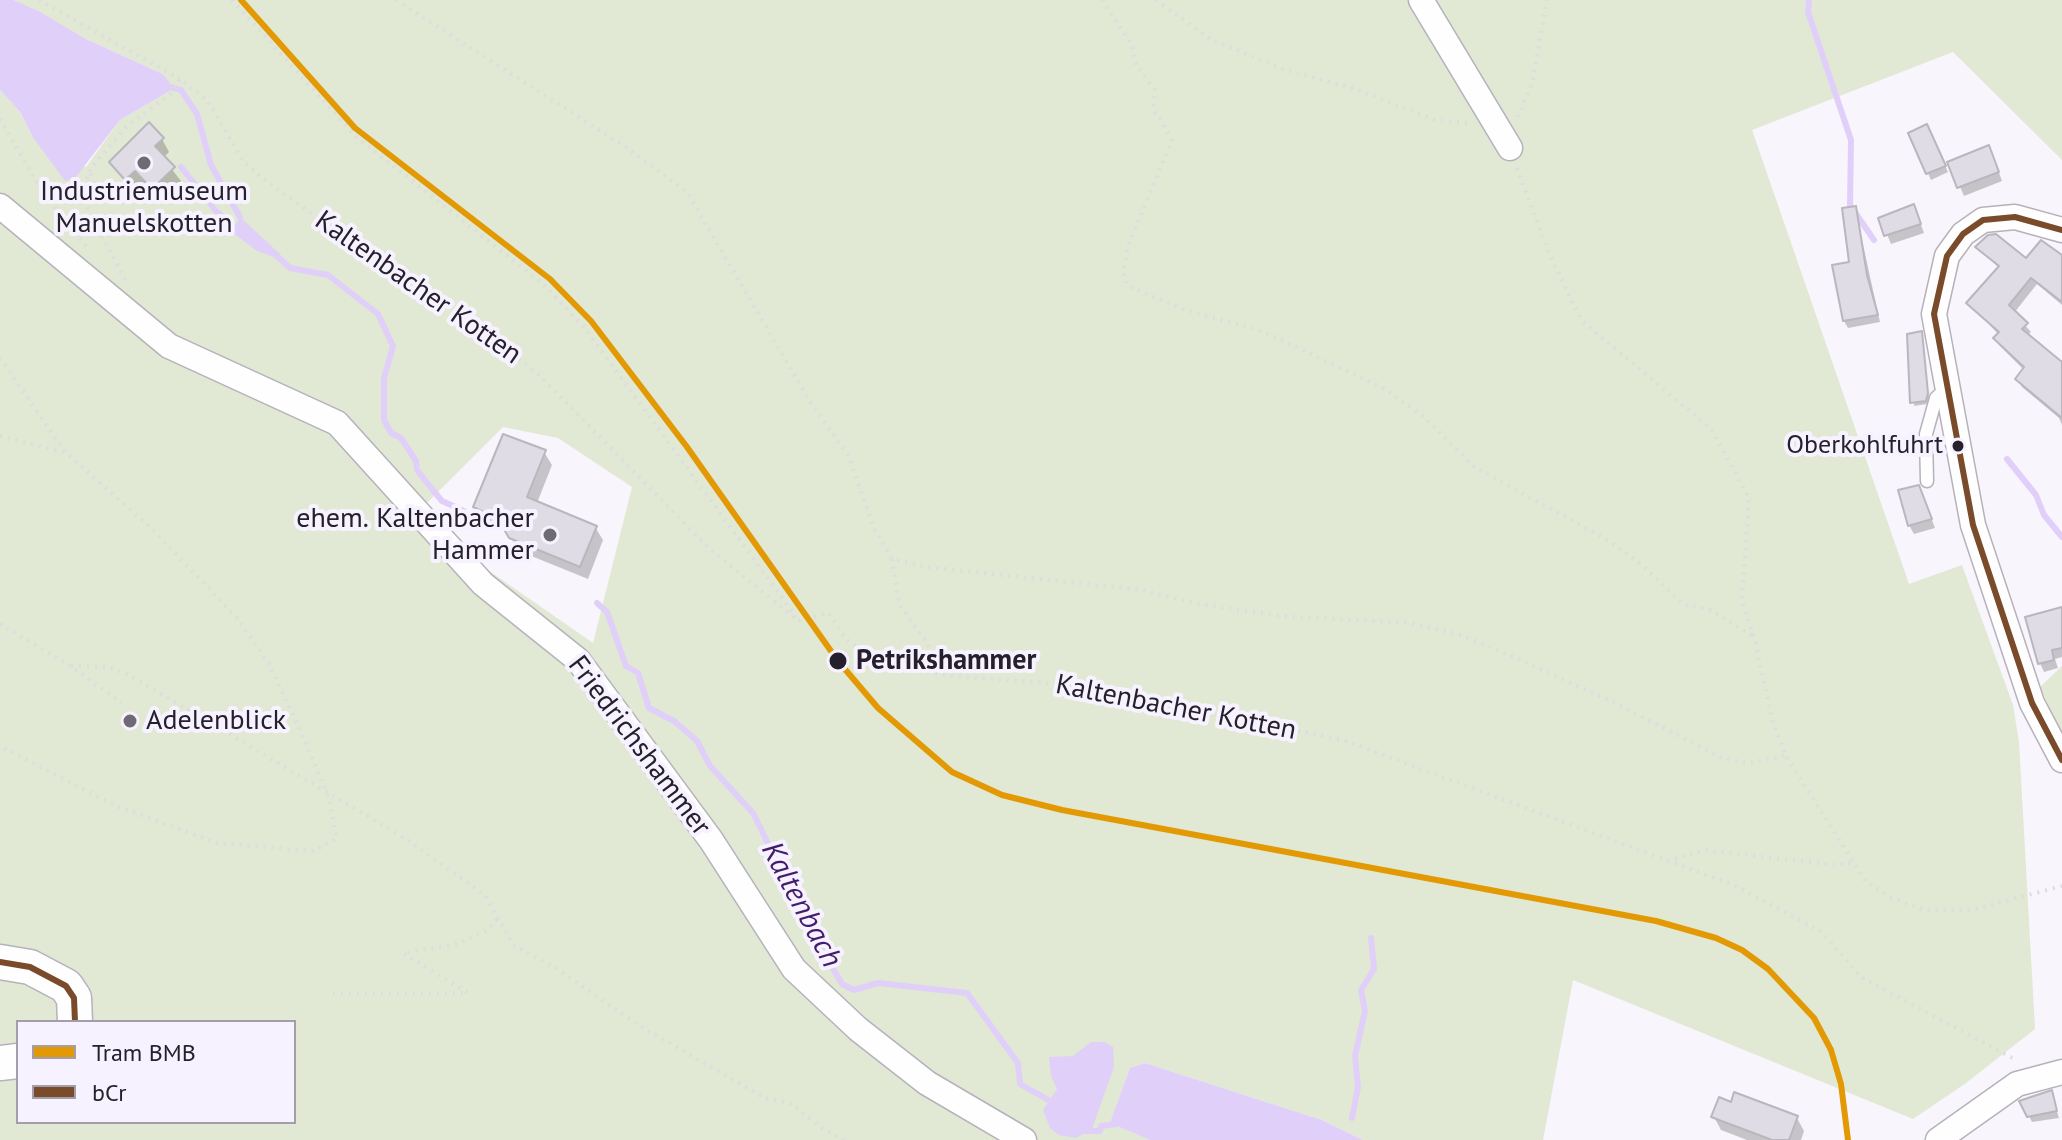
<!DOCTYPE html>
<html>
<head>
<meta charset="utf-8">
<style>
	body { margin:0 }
	#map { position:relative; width:2062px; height:1140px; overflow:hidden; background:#f8f5fc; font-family:"PT Sans",sans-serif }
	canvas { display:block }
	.legend { position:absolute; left:16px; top:1020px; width:280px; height:104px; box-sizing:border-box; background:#f7f2ff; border:2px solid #a39eaa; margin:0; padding:10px 14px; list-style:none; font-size:24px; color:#25202b }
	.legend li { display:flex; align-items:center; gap:16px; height:40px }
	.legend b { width:40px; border:2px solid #a39eaa }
</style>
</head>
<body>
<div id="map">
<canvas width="2062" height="1140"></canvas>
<ul class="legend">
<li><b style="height:10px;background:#e29904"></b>Tram BMB</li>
<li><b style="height:10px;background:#7a4b2a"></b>bCr</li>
</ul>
</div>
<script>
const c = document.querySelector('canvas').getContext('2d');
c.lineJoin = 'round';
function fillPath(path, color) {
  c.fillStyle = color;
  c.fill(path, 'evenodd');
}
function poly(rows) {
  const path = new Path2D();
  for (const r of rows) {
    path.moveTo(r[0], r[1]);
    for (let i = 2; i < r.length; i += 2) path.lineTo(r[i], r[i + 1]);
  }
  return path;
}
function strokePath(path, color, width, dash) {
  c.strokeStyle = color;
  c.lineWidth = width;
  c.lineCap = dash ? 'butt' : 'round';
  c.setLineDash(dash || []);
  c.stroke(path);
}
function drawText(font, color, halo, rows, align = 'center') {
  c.font = font + ' "PT Sans",sans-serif';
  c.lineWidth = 8;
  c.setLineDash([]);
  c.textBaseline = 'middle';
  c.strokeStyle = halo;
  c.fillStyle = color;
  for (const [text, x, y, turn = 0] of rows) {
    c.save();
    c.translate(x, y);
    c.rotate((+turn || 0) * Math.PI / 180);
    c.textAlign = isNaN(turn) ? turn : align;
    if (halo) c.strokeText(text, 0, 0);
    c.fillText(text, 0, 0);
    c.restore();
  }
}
fillPath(poly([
	[14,0,2062,0,2062,160,1953,52,1752,130,1909,584,1962,565,2013,705,2019,742,2035,1029,1966,1083,1913,1119,1573,980,1543,1140,1363,1140,1322,1120,1145,1063,1130,1068,1111,1123,1150,1140,0,1140,0,90,21,113,32,136,86,167,120,120,170,91,163,74,86,39],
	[503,427,558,438,632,487,593,643,472,559,426,504],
	[18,1022,294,1022,294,1122,18,1122],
	[2062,666,2062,735,2040,687]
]), '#e1e8d4');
fillPath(poly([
	[0,0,14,0,40,12,86,39,163,74,169,82,170,91,120,120,75,178,65,181,32,136,21,113,0,90],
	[240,217,280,254,280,259,257,251,232,232],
	[1091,1042,1105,1042,1113,1047,1114,1067,1092,1129,1076,1138,1059,1135,1050,1128,1043,1110,1057,1089,1051,1076,1049,1057,1073,1056],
	[1145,1063,1322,1120,1363,1140,1150,1140,1110,1123,1130,1068]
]), '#e0d0f9');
fillPath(poly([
	[1930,133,1948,172,1931,180,1910,134],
	[162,139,169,152,163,158,181,181,161,201,143,183,134,192,111,163],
	[1993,156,2002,181,1964,196,1950,163],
	[1914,206,1924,233,1891,244,1881,220],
	[1855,208,1880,322,1848,328,1844,321],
	[1978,247,2026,261,2062,257,2062,305,2037,284,2014,313,2031,332,2027,336,2062,364,2062,425,2059,418,2022,387,2017,379,2024,370,2000,346,1996,338,1999,335,1969,303,2000,269],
	[1921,333,1929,398,1927,404,1914,406],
	[544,452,552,465,537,503,595,527,603,540,588,579,519,551,507,531,483,520,475,507],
	[1923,496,1935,528,1914,534,1909,525],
	[2062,609,2062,657,2055,659,2058,668,2044,672,2040,663],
	[2051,1093,2059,1118,2032,1122,2029,1116],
	[1714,1117,1797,1118,1804,1131,1801,1140,1747,1140,1721,1130]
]), '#0003');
strokePath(poly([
	[1809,0,1808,12,1851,140,1850,205,1874,240],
	[170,87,181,90,197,114,211,165,240,217],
	[181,167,216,211,239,230],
	[275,254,290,268,328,275,378,314,393,346,384,378,384,420,391,433,401,438,416,461,417,470,432,489,442,501,464,511],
	[2007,459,2036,495,2044,515,2062,537],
	[597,603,607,612,626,666,638,673,649,708,674,721,697,741,710,766,753,813,812,932,842,984,854,990,878,983,967,993,1018,1063,1020,1084,1054,1103],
	[1352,1118,1358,1087,1355,1056,1365,1011,1361,990,1374,969,1371,938],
	[1084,1131,1100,1131,1101,1126,1116,1124]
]), '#e0d0f9', 6);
const building = poly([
	[149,122,164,138,155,146,175,167,152,189,135,171,125,180,109,162,149,122],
	[1927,124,1946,166,1926,174,1908,133,1927,124],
	[1989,145,1999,172,1957,188,1947,162,1989,145],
	[1914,204,1921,224,1884,236,1878,218,1914,204],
	[1856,206,1867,275,1878,315,1843,321,1832,265,1849,262,1842,208,1856,206],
	[1996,234,2026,258,2041,240,2062,255,2062,302,2031,278,2009,305,2028,323,2022,329,2062,362,2062,418,2015,379,2024,367,1993,338,1999,332,1966,303,1999,266,1975,247,1988,235,1996,234],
	[1922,331,1928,393,1926,401,1910,403,1907,334,1922,331],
	[503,434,546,450,527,497,597,526,580,567,509,538,505,531,508,523,473,507,503,434],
	[1919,485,1932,519,1908,526,1898,490,1919,485],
	[2062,607,2062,648,2052,650,2054,660,2038,664,2025,617,2062,607],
	[2052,1090,2057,1111,2027,1117,2019,1101,2052,1090],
	[1734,1092,1798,1116,1789,1140,1772,1140,1711,1117,1719,1097,1731,1102,1734,1092]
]);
fillPath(building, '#e0dce5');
strokePath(building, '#b9b6be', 2);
const lane = poly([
	[1927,481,1926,434,1936,398,1949,386]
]);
const street = poly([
	[1421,0,1510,148],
	[0,206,169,346,337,423,483,584,578,660,711,840,794,969,858,1029,927,1083,1024,1140],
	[2062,230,2015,217,1983,220,1963,234,1947,256,1934,314,1973,525,2032,703,2062,760],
	[1938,1140,2017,1084,2062,1072]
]);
const secondary = poly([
	[0,962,30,967,66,986,74,998,75,1022],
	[0,1063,18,1061]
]);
strokePath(lane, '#b6b2bb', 15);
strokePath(street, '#b6b2bb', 27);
strokePath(secondary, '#b6b2bb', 37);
strokePath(poly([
	[39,0,180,79],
	[232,0,354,135,543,284,584,327,796,617],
	[396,0,627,148,687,192,809,400,849,457,874,528,892,559,928,567,1142,590,1199,604,1281,616,1411,623,1461,635,1507,654,1615,703,1722,758,1748,763,1786,756],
	[1102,0,1132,45,1136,65,1155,90,1153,108,1172,140,1128,246,1123,273,1128,286,1183,309,1264,332,1385,389,1424,417,1473,466,1609,541,1642,565,1684,605,1709,609,1754,637],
	[1156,0,1210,39,1283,69,1355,89,1435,120,1470,123],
	[1518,117,1533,80,1547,0],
	[0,119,44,194,88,249],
	[1517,168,1549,253,1581,320,1711,429,1749,498,1742,601,1754,637,1773,723,1786,756,1866,882,1894,899,1927,911,1972,910,2062,886],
	[90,174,96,191,124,204],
	[125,280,84,201,83,187,91,168,127,126,172,93,180,79,207,100,243,161,262,178,343,236,437,294,536,372,710,549,798,621,828,613,847,640,878,663,951,676,1062,684,1343,740,1736,886,1822,932,1861,977,2016,1060],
	[0,358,65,452,150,527,237,618,269,664,302,734,328,796,337,838,313,851,217,843,114,805,0,746],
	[0,436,63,452],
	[892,559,899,604,949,674],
	[0,624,71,666,122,703],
	[71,666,110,667,131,676,406,839,485,895,513,945,559,970,638,1025,765,1098,790,1103,822,1128,844,1140],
	[1675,859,1703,850,1835,865,1851,863],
	[333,993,468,993,403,953,454,945,488,930,499,917]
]), '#dddcde', 4, [2, 6]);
strokePath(lane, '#fefeff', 12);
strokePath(street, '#fefeff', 24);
strokePath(secondary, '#fefeff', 34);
strokePath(poly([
	[2062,230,2015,217,1983,220,1963,234,1947,256,1934,314,1973,525,2032,703,2062,760],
	[0,962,30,967,66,986,74,998,75,1022]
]), '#7a4b2a', 6);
strokePath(poly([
	[241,0,355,128,550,279,591,321,687,447,838,661,878,708,952,772,1002,795,1062,810,1656,921,1716,938,1742,950,1768,969,1814,1018,1831,1050,1841,1084,1848,1140]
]), '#e29904', 6);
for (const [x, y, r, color] of [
	[144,163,8,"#6f6b74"],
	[1958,446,7,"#25202b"],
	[550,535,8,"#6f6b74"],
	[838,661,10,"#25202b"],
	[130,721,8,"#6f6b74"]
]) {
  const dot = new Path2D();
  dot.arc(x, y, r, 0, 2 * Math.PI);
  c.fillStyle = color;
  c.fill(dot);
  strokePath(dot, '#f7f2ff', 3);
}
drawText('26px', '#25202b', '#f7f2ff', [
	["Oberkohlfuhrt",1943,446]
], 'right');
drawText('28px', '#25202b', '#f7f2ff', [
	["Industriemuseum",144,192],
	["Manuelskotten",144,224],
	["ehem. Kaltenbacher",534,519,"right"],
	["Hammer",534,551,"right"],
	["Adelenblick",146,721,"left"]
]);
drawText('28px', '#25202b', '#f7f2ff', [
	["Kaltenbacher Kotten",418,288,35],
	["Kaltenbacher Kotten",1176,708,11],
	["Friedrichshammer",639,746,53]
]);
drawText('bold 28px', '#25202b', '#f7f2ff', [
	["Petrikshammer",856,661]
], 'left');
drawText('italic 30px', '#431c6b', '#f7f2ff', [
	["Kaltenbach",801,905,62]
]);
</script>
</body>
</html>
